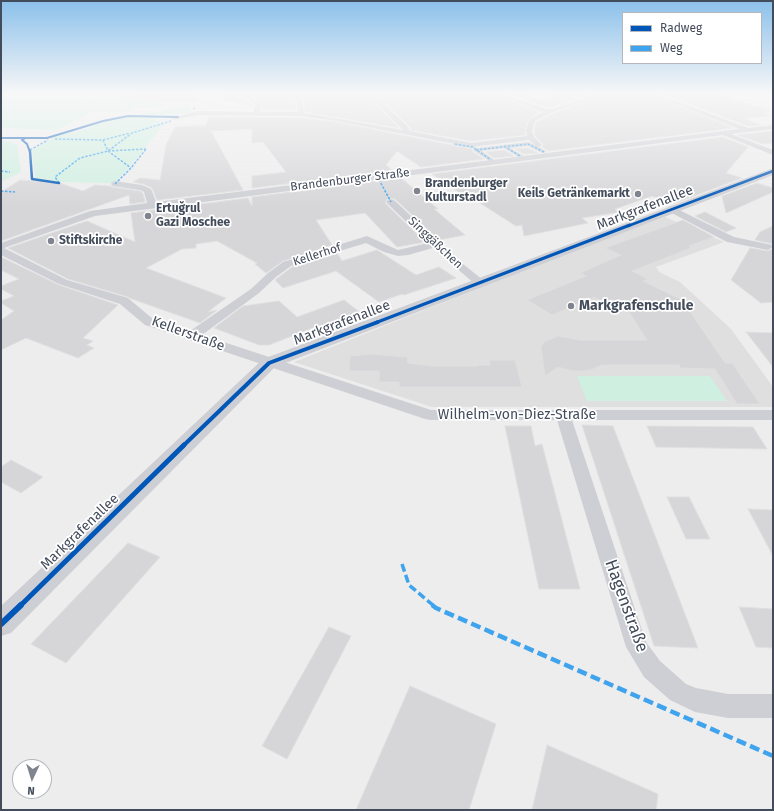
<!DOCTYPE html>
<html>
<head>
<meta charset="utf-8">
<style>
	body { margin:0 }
	#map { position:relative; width:774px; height:811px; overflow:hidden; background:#eeeded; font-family:"Fira Sans",sans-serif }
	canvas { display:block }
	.frame { position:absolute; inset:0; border:2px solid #434c5b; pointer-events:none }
	.legend { position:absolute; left:622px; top:12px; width:140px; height:52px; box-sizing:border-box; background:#fff; border:1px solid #b4b7bd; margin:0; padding:5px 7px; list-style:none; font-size:12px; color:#434c5b }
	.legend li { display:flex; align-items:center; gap:8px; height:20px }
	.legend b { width:20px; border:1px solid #b4b7bd }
	.north { position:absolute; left:12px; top:759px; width:40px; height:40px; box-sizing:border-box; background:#fff; border:1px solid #b4b7bd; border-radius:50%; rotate:184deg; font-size:11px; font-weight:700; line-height:16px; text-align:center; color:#434c5b }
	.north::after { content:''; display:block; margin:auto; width:14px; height:18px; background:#7f848e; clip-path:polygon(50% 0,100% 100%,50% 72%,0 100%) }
</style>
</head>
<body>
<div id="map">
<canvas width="774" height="811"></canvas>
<div class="frame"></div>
<ul class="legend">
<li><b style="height:5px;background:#0057b8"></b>Radweg</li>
<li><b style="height:5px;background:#3fa4ed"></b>Weg</li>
</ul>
<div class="north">N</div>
</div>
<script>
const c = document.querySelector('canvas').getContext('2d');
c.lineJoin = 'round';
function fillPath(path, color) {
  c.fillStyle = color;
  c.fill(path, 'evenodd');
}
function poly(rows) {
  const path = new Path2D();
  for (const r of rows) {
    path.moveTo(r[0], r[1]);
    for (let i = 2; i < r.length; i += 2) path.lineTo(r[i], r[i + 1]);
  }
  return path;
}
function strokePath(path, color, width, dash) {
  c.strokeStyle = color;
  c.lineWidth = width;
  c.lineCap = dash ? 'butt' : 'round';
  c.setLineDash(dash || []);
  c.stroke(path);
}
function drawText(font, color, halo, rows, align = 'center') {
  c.font = font + ' "Fira Sans",sans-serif';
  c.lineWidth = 3.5;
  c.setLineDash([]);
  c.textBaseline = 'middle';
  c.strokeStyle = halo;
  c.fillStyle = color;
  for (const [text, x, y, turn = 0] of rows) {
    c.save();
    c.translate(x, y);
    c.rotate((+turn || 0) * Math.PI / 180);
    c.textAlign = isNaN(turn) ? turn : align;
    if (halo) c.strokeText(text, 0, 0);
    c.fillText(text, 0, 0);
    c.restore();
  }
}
fillPath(poly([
	[132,93,196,93,196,102,123,103],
	[665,217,724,242,656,267,659,272,680,282,731,329,773,387,773,407,432,407,294,362,583,247]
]), '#dfdfdf');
fillPath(poly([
	[135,93,128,100,158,101,156,103,165,105,161,107,139,107,126,112,92,111,57,130,1,128,1,98,113,97,123,94],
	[184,104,190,105,191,109,190,113,130,116,161,111],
	[158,116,155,120,165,122,158,124,164,124,129,168,114,183,60,182,35,178,32,151,55,137,67,133,74,133,115,118],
	[1,140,17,144,21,172,1,182],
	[577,376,710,376,727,401,587,401]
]), '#cfefe1');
const building = poly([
	[220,93,230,93,246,100,253,106,253,107,219,98,220,93],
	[246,93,286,93,295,102,296,110,262,110,262,103,246,93],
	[297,93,365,93,399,128,305,112,303,100,297,93],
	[375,93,491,93,539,112,528,120,525,131,525,135,471,141,411,130,408,125,375,93],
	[506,93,520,93,540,100,559,93,593,93,549,108,506,93],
	[609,93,646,93,733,128,548,151,542,147,543,144,535,136,534,131,536,122,552,114,609,93],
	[661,93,714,93,771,111,763,113,771,116,744,118,761,125,748,126,661,93],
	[209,117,301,118,336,122,472,149,473,152,484,159,421,167,397,151,386,165,393,171,252,188,252,176,286,172,263,142,252,143,252,129,211,131,243,190,157,200,152,188,143,184,133,182,140,178,160,180,166,145,175,127,206,125,209,117],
	[773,131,773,143,763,144,737,135,773,131],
	[723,137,748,147,726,173,742,178,675,203,652,196,615,209,620,212,582,218,588,223,524,236,522,225,516,226,472,198,466,197,432,174,723,137],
	[528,148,538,153,524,154,515,149,528,148],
	[504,150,514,156,494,158,486,152,504,150],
	[401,178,438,209,434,209,465,235,439,240,395,199,391,198,387,199,385,203,425,242,397,247,365,213,316,220,332,245,283,261,266,273,255,264,257,263,217,241,196,244,196,248,182,249,146,268,226,298,208,312,217,310,200,323,132,299,128,297,68,279,8,248,87,221,135,242,131,213,248,198,252,206,252,197,401,178],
	[20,180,60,183,83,191,95,185,110,186,112,187,140,191,143,193,145,202,130,204,129,195,1,241,1,192,20,180],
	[757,183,773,188,773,192,726,213,722,196,757,183],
	[705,212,736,228,726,232,695,216,705,212],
	[683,220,714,237,689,246,691,248,632,271,648,279,643,281,682,300,725,363,732,363,760,404,737,404,715,369,680,368,679,365,602,365,591,370,582,371,572,371,558,367,545,376,541,347,544,342,558,336,579,340,647,340,627,309,611,300,603,302,594,297,552,315,527,300,586,276,580,273,621,255,605,248,683,220],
	[773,226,773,244,755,240,760,232,773,226],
	[750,248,768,251,773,249,773,302,761,303,731,280,750,248],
	[377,250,416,275,439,267,456,278,404,295,402,294,379,302,336,271,283,288,275,280,292,267,337,253,342,261,377,250],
	[1,257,59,285,118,305,83,338,93,341,87,345,94,348,78,358,26,338,1,350,1,320,14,311,1,303,1,301,14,296,1,289,1,286,19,279,1,270,1,257],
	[344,300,361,313,322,327,320,325,269,345,259,345,214,328,243,306,279,301,297,317,344,300],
	[746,332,773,333,773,367,746,332],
	[371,354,407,357,408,363,431,366,478,366,477,365,490,365,489,360,515,360,522,387,399,387,399,382,379,382,379,371,349,371,350,356,371,354],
	[582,425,613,426,698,648,654,646,582,425],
	[505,426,531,426,535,446,542,444,580,589,539,589,505,426],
	[647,426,753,427,767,449,656,447,647,426],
	[11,460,43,477,21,493,1,482,1,467,11,460],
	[667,497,689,497,710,539,686,539,667,497],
	[748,509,773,510,773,556,748,509],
	[128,543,160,557,66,663,31,644,128,543],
	[739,607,773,609,773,648,756,647,739,607],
	[329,627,351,636,287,759,262,746,329,627],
	[410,686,496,724,469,810,356,810,410,686],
	[547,745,658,794,656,810,532,810,547,745]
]);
fillPath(building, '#d6d6d9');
strokePath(building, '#dfdfe0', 1);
fillPath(poly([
	[455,142,474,146,477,148,528,142,538,146,547,152,542,153,528,146,510,148,522,155,523,156,520,158,504,148,482,151,493,159,494,160,491,162,474,151,473,148,453,145,453,143,455,142]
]), '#cecfd4');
fillPath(poly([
	[231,93,241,93,251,97,261,104,260,112,298,112,296,101,287,93,294,93,302,100,304,113,403,130,366,93,373,93,407,126,410,131,471,143,527,136,526,131,529,120,543,112,492,93,501,93,549,110,598,93,608,93,551,113,535,121,532,131,534,137,542,145,538,147,529,140,471,147,336,121,301,116,198,115,174,120,171,118,198,111,253,112,255,105,247,99,231,93],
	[647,93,656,93,748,128,773,125,773,129,731,134,773,150,773,155,723,135,95,216,4,248,67,280,128,298,153,319,190,331,251,289,268,273,283,262,367,236,398,250,428,243,388,204,386,202,388,200,391,199,394,200,458,260,483,280,485,282,483,284,475,284,433,248,408,255,398,256,384,252,366,243,291,266,276,277,259,293,202,335,431,410,773,410,773,420,572,420,646,642,660,661,686,684,696,688,728,694,773,694,773,718,728,718,695,712,670,700,644,677,626,647,557,420,430,420,425,419,145,325,120,304,59,284,1,255,1,243,90,211,147,203,144,192,140,190,112,186,111,184,112,182,115,181,142,185,151,189,156,202,739,129,647,93],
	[671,206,734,237,772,245,773,247,768,250,727,242,668,211,666,209,668,207,671,206]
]), '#cecfd4');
fillPath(poly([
	[773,168,773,175,275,367,11,633,1,636,1,606,263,359,773,168]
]), '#cecfd4');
strokePath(poly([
	[193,109,197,107],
	[55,139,103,140,130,133],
	[103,140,108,151,131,168],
	[455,144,472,147],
	[471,146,491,160],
	[504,146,520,156],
	[30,150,48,140],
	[476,150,528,144,544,152],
	[108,151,146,149],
	[1,171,10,172],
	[377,176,391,202],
	[59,183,55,177,80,158,108,151,132,133,171,121],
	[115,184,131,168,146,149],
	[1,191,15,192]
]), '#3fa4ed', 1.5, [2.5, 1.5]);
strokePath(poly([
	[402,564,409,585,434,606]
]), '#3fa4ed', 3.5, [8, 3.5]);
strokePath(poly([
	[432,605,436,608,773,756]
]), '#3fa4ed', 4.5, [10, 4.5]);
strokePath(poly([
	[1,138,47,138,103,121,128,116,178,117],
	[24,139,22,140,27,144,30,152]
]), '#0057b8', 2);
strokePath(poly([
	[30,151,32,179,59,183],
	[628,226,773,171]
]), '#0057b8', 2.5);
strokePath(poly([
	[375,323,630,225]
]), '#0057b8', 3);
strokePath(poly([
	[183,446,269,363,378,322]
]), '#0057b8', 4);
strokePath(poly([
	[20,606,184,445]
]), '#0057b8', 5);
strokePath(poly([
	[1,624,21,605]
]), '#0057b8', 6);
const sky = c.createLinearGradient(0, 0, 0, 207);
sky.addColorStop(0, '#8bc0eb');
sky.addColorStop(0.45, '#f7f7f7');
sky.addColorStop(1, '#f7f7f700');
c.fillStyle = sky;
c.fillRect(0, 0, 774, 207);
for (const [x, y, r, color] of [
	[417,191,4,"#7f848e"],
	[638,194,4,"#7f848e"],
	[148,216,4,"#7f848e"],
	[51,241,4,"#7f848e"],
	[571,306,4,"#7f848e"]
]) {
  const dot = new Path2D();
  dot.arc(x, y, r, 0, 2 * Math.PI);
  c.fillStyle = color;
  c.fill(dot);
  strokePath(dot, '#fff', 1.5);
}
drawText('12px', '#434c5b', '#fff', [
	["Brandenburger Straße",350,180,-7],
	["Singgäßchen",435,243,43],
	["Kellerhof",317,255,-18]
]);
drawText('bold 12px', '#434c5b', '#fff', [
	["Brandenburger",425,184],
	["Kulturstadl",425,198],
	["Keils Getränkemarkt",630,194,"right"],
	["Ertuğrul",156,209],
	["Gazi Moschee",156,223],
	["Stiftskirche",59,241]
], 'left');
drawText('14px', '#434c5b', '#fff', [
	["Markgrafenallee",645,208,-21],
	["Markgrafenallee",342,323,-21],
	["Kellerstraße",188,334,20],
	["Wilhelm-von-Diez-Straße",517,415],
	["Markgrafenallee",80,532,-44]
]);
drawText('bold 14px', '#434c5b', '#fff', [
	["Markgrafenschule",579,306]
], 'left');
drawText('17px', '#434c5b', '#fff', [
	["Hagenstraße",626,606,70]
]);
</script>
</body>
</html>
